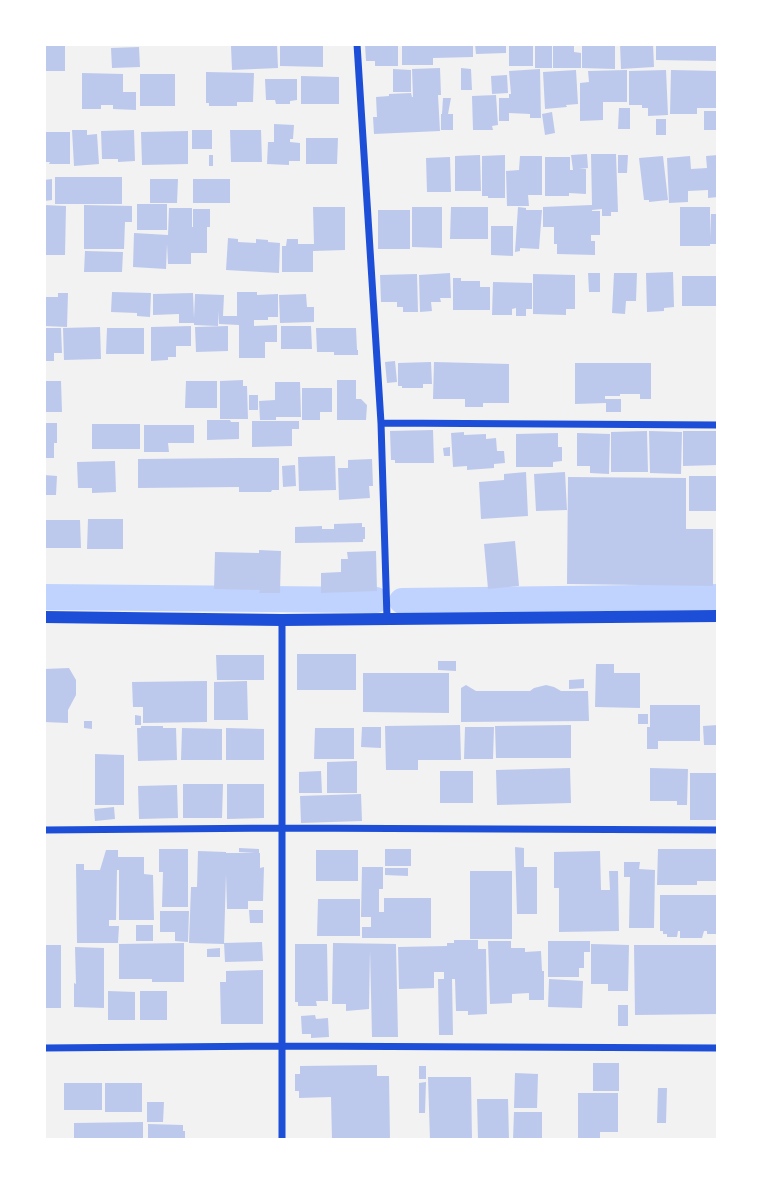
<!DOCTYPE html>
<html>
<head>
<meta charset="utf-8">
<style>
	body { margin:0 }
	#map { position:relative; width:762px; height:1184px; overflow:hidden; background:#f2f2f2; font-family:Roboto,sans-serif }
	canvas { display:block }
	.frame { position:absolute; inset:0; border:46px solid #fff; pointer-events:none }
</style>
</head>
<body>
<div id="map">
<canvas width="762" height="1184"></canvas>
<div class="frame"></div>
</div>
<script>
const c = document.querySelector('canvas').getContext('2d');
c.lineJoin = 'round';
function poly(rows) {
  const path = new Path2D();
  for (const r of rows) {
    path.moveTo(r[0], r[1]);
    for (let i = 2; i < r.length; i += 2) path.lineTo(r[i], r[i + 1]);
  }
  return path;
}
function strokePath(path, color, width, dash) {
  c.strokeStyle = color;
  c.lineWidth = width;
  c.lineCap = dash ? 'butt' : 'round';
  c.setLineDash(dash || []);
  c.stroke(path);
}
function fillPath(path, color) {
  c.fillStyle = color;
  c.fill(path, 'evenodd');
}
strokePath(poly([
	[44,597,376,600],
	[402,601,718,597]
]), '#bfd3fe', 26);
fillPath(poly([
	[44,44,65,44,65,71,44,71],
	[277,44,278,68,232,70,231,46],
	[280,44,323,44,323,67,280,66],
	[365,44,398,44,398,66,375,66,375,61,366,61],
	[402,44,473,44,473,57,433,58,433,65,402,65],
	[475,44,506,44,506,53,476,54],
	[509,44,533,44,533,66,509,66],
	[535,44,552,44,552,68,535,68],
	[553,44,574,44,574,52,581,53,581,68,553,68],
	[582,44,615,44,615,69,582,68],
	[620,44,653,44,654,67,621,69],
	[656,44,718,44,718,61,656,60],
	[139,47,140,67,112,68,111,48],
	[440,68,441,95,438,95,440,131,374,134,373,117,377,117,376,97,389,96,389,94,411,93,412,97,413,97,412,69],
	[461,68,471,69,472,90,461,90],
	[393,69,411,70,411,92,393,92],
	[540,69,541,118,530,118,530,114,509,113,509,121,499,121,499,98,509,98,509,94,511,94,509,71],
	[576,70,578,104,566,105,567,107,545,109,543,72],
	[627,70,627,102,603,102,603,120,580,121,580,83,589,82,588,71],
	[666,70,668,115,648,116,648,108,642,108,642,105,629,105,629,71],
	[671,70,718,71,718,108,697,108,697,114,670,114],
	[206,72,254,73,253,102,237,102,237,106,209,106,209,103,206,103],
	[82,73,123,74,123,92,136,92,136,110,113,109,113,105,101,105,101,109,82,109],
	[140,74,175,74,175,106,140,106],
	[507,75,508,93,492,94,491,76],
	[301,76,339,77,339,104,301,104],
	[265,79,297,79,297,100,290,101,290,104,276,104,275,100,266,100],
	[496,95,498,125,492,126,493,130,473,130,472,96],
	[443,98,451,98,448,114,453,114,453,130,441,130,441,114,442,114],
	[619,108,630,108,630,129,618,129],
	[704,111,718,111,718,130,704,130],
	[552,112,555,133,545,135,542,114],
	[656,119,666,119,666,135,656,135],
	[274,124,294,125,293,139,290,139,290,142,300,143,300,161,289,161,289,165,267,164,268,142,274,142],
	[72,130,87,130,87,135,97,134,99,164,74,166],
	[134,130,135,161,118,162,118,159,102,159,101,131],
	[192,130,212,130,212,149,192,149],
	[230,130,261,130,262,162,231,162],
	[188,131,188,164,142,165,141,132],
	[44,132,70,132,70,164,49,164,50,162,44,162],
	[306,138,338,138,337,164,306,164],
	[587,154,588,168,579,169,586,169,586,194,569,193,569,196,545,196,545,157,570,157,570,170,573,170,571,155],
	[591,154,616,154,618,212,611,212,611,216,602,216,602,209,592,210,592,211,600,211,600,235,591,235,591,241,595,241,595,255,557,254,557,244,554,244,554,227,543,227,543,207,592,205],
	[209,155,213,155,213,166,209,166],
	[480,155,481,191,455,191,455,156],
	[505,155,505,198,488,198,488,196,482,196,482,156],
	[618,155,628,155,627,173,618,173],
	[718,155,718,197,708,198,708,190,688,191,688,202,669,203,667,158,690,156,691,169,707,168,706,156],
	[520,156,542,156,542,195,528,195,529,206,507,206,506,171,519,170],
	[663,156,668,200,649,202,649,200,644,200,639,158],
	[450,157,451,192,427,192,426,158],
	[55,177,122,177,122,204,55,204],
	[52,179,52,200,44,201,44,180],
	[150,179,178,179,177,203,150,203],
	[193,179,230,179,230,203,193,203],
	[137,204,167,204,167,230,137,230],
	[44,205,66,206,65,255,44,255],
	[84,205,132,206,132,222,125,222,124,249,84,249],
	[313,207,345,207,345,250,313,251,313,272,282,272,282,246,286,246,287,239,298,239,298,244,314,244],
	[412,207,442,207,442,248,412,247],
	[451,207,488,207,488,239,450,239],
	[518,207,526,208,526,210,542,210,539,249,520,248,520,251,515,252],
	[680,207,710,207,710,238,711,214,718,214,718,244,710,244,710,246,680,246],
	[169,208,192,208,192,227,193,227,193,209,210,209,210,227,207,227,207,253,191,253,191,264,168,264,167,244,166,269,133,267,134,233,168,235],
	[378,210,410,210,410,249,378,249],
	[491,226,513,226,513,256,491,255],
	[228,238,238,239,238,242,256,243,256,239,268,240,268,242,280,243,279,273,226,270],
	[85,251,123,252,122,272,84,272],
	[673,272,674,307,664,308,664,311,647,312,646,273],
	[450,273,451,298,440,298,441,302,431,302,432,311,420,312,419,275],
	[588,273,600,273,600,292,589,292],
	[614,273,637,273,636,301,626,301,625,314,612,313],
	[417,274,418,312,403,312,403,307,397,307,397,302,381,302,380,275],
	[533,274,575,275,575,309,566,309,566,315,533,314],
	[682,276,718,276,718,306,682,306],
	[453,278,461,278,461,281,480,281,480,287,490,287,490,310,453,310],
	[493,282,532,283,532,309,526,309,526,316,516,316,516,308,512,309,512,315,492,315],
	[112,292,151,293,150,317,137,316,137,313,111,312],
	[237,292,257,292,257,295,278,294,278,317,268,317,268,320,254,320,254,326,277,325,277,342,265,342,265,358,239,358,239,325,219,324,219,311,218,326,194,325,194,323,179,323,179,314,153,315,153,294,193,293,194,318,195,294,224,295,223,316,237,316],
	[58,293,68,293,67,327,44,326,44,297,58,297],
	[306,294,307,307,314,307,314,322,280,323,279,295],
	[191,326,191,346,176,346,176,357,168,357,168,360,151,361,151,327],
	[228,326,228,351,196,352,195,327],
	[281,326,311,326,312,349,281,349],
	[100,327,101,359,64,360,63,328],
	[44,328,61,328,62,353,54,353,54,361,44,361],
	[107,328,144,328,144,354,106,354],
	[316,328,356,328,357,350,358,350,358,355,334,355,334,352,317,352],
	[395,361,397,382,387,383,385,362],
	[431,362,432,384,423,384,423,388,402,388,402,386,398,386,398,363],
	[434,362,509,364,509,403,483,403,483,407,465,407,465,399,433,399],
	[575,363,651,363,651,399,640,399,640,394,620,394,620,396,605,396,605,399,621,399,621,412,606,412,606,403,575,404],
	[243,380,243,386,247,386,248,419,220,419,220,381],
	[337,380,356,380,356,399,361,399,367,405,366,420,337,420],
	[44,381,61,381,62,412,44,412],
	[186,381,217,381,217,408,185,408],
	[275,382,300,382,301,417,276,417,276,420,260,420,259,401,275,400],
	[302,388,332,388,332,412,320,412,320,420,302,420],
	[249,395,258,395,258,410,249,410],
	[207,420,230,420,231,422,239,422,239,439,207,440],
	[252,421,299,421,299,429,292,429,292,446,252,447],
	[44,423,57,423,57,443,54,443,54,458,44,458],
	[92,424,140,424,140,449,92,449],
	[144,425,194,425,194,443,168,443,169,452,144,452],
	[433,430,434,463,395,463,395,460,391,460,390,431],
	[647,431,648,472,611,472,611,432],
	[649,431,682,432,681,474,650,473],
	[683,431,718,431,718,465,683,466],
	[464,432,464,435,486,434,486,439,496,438,497,451,504,451,505,463,494,464,494,468,467,470,467,466,453,467,451,433],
	[558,433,558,447,562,447,562,461,553,462,553,467,516,467,516,434],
	[577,433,610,434,609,474,590,473,590,466,577,466],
	[450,447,450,456,444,456,443,448],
	[335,456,336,490,299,491,298,457],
	[239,458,279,458,279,490,272,490,271,492,239,492,239,487,138,488,138,459],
	[372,459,373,486,369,486,370,498,339,500,338,468,348,468,348,460],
	[115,461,116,492,92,493,92,488,78,488,77,462],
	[295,465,296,486,283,487,282,466],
	[526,472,528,516,481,519,479,482,504,480,504,474],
	[565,472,567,510,536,511,534,474],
	[44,475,57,476,56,495,44,495],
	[689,476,718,476,718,511,689,511],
	[568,477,686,478,686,529,713,529,713,586,567,584],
	[88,519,123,519,123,549,87,549],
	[44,520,80,520,81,548,44,548],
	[362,523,362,527,365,527,365,539,363,539,363,542,295,543,295,527,322,526,322,529,334,529,334,524],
	[515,541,519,586,488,589,484,544],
	[259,550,281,551,280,593,259,593,260,590,214,589,215,552,259,553],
	[376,551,377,591,321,593,321,573,341,572,341,559,348,559,347,552],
	[297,654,356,654,356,690,297,690],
	[216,655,264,655,264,680,217,680],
	[438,661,456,661,456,671,438,670],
	[596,664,614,664,614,673,640,673,640,708,595,707],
	[69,668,76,680,76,695,68,710,68,723,44,722,44,669],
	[363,673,449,673,449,713,363,712],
	[584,679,584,688,569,689,569,680],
	[207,681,207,722,143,723,143,707,133,707,132,682],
	[247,681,248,720,214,720,214,682],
	[466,685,476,691,530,691,534,688,546,685,554,687,561,691,588,691,589,721,461,722,461,688],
	[650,705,700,705,700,741,658,741,658,749,647,749,647,727,650,727],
	[638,714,648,714,648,724,638,724],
	[135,715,141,716,141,725,135,725],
	[84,721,92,721,92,729,84,728],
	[460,725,461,760,418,760,418,770,386,770,385,726],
	[571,725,571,758,496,758,495,726],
	[718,725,718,745,704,745,703,726],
	[141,726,163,726,163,728,176,728,177,760,138,761,137,728,141,728],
	[362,727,381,727,381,748,361,747],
	[465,727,494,727,493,759,464,759],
	[182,728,222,729,222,760,181,760],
	[226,728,264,729,264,760,226,760],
	[315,728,354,728,354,759,314,759],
	[95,754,124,755,124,805,95,805],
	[357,761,357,793,327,793,327,762],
	[570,768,571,803,497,805,496,770],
	[650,768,688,769,687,805,677,805,677,801,650,801],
	[321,771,322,793,299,793,299,772],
	[440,771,473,771,473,803,440,803],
	[690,773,718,773,718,820,690,820],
	[183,784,223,784,222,818,183,818],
	[227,784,264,784,264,818,227,819],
	[177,785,178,818,139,819,138,786],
	[361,794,362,821,301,823,300,796],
	[114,807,115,819,95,821,94,809],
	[515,847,524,848,524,867,537,867,537,914,517,914],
	[239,848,259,849,259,853,260,853,260,868,264,867,263,901,248,901,248,909,227,909,226,874,224,944,189,943,191,887,197,887,198,851,226,852,226,853,255,853,239,852],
	[159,849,188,849,188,907,162,907,163,872,159,872],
	[385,849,411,849,411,866,385,866],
	[658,849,718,849,718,881,697,881,697,885,657,885],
	[106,850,118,850,118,857,144,857,144,874,153,875,154,920,119,920,119,870,117,870,116,920,109,920,109,926,119,926,118,943,77,943,76,864,84,864,84,870,100,870],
	[316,850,358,850,358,881,316,881],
	[600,851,601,890,610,890,609,871,618,871,619,931,559,932,559,888,554,888,554,852],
	[624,862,640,862,639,869,655,870,654,928,629,928,630,877,624,877],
	[362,867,383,867,383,889,379,889,379,912,384,912,384,898,431,898,431,938,362,938,362,927,371,927,371,917,361,917],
	[385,868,408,868,408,876,385,875],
	[470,871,512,871,512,939,470,939],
	[660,895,718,895,718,934,707,934,707,931,704,931,702,938,680,938,680,931,678,931,677,937,667,937,667,934,663,934,663,931,660,931],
	[318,899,360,899,360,936,317,936],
	[249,910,263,910,263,923,250,923],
	[160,911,189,911,188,942,175,941,175,932,160,932],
	[136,925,153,925,153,941,136,941],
	[454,940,478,940,478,949,486,949,487,1014,468,1015,468,1011,456,1011,455,979,452,979,453,1035,439,1035,438,979,444,979,444,972,434,972,434,988,399,989,398,947,447,946,447,943,454,943],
	[488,941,511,941,511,948,525,948,525,952,541,951,542,971,544,971,544,1000,529,1000,529,993,512,994,512,1003,490,1004],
	[548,941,590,941,590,952,584,952,584,968,579,968,579,977,548,977],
	[262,942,263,961,225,962,224,943],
	[184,943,184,982,152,982,152,979,119,979,119,944],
	[333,943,396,944,398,1037,372,1037,370,950,369,1009,346,1011,346,1004,332,1004],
	[295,944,327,944,328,1001,316,1001,317,1006,298,1006,298,1002,295,1002],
	[591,944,629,945,628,991,608,991,608,984,591,984],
	[44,945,61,945,61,1008,44,1008],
	[634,945,718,945,718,1014,635,1015],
	[75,947,104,948,104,1008,74,1007,74,983,76,984],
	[220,948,220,957,207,957,207,949],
	[263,970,263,1024,221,1024,220,982,226,982,226,971],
	[549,979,583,981,582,1008,548,1007],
	[108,991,135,992,135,1020,108,1020],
	[140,991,167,991,167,1020,140,1020],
	[618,1005,628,1005,628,1026,618,1026],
	[315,1015,316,1019,328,1018,329,1037,311,1038,311,1034,302,1034,301,1016],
	[593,1063,619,1063,619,1091,593,1091],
	[377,1065,377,1076,389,1076,390,1140,332,1140,331,1097,299,1098,299,1091,295,1091,295,1074,300,1074,300,1066],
	[419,1066,426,1066,426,1079,419,1079],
	[515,1073,538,1074,537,1108,514,1108],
	[428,1077,471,1077,472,1140,430,1140],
	[426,1082,425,1113,419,1113,419,1083],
	[64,1083,102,1083,102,1110,64,1110],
	[105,1083,142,1083,142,1112,105,1112],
	[658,1088,667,1088,666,1123,657,1123],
	[578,1093,618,1093,618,1132,600,1132,600,1140,578,1140],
	[477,1099,508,1099,509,1140,478,1140],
	[147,1102,164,1102,163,1122,147,1122],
	[514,1112,542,1112,542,1140,513,1140],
	[143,1122,143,1140,74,1140,74,1123],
	[148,1124,183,1125,183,1131,185,1131,185,1140,148,1140]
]), '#bdc9ec');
strokePath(poly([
	[357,44,381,423,387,618],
	[381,423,718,425],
	[44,830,281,828,718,830],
	[44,1048,281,1046,718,1048],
	[282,1140,282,620]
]), '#1d4ed8', 7);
strokePath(poly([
	[44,617,282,620,718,616]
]), '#1d4ed8', 12);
</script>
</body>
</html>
